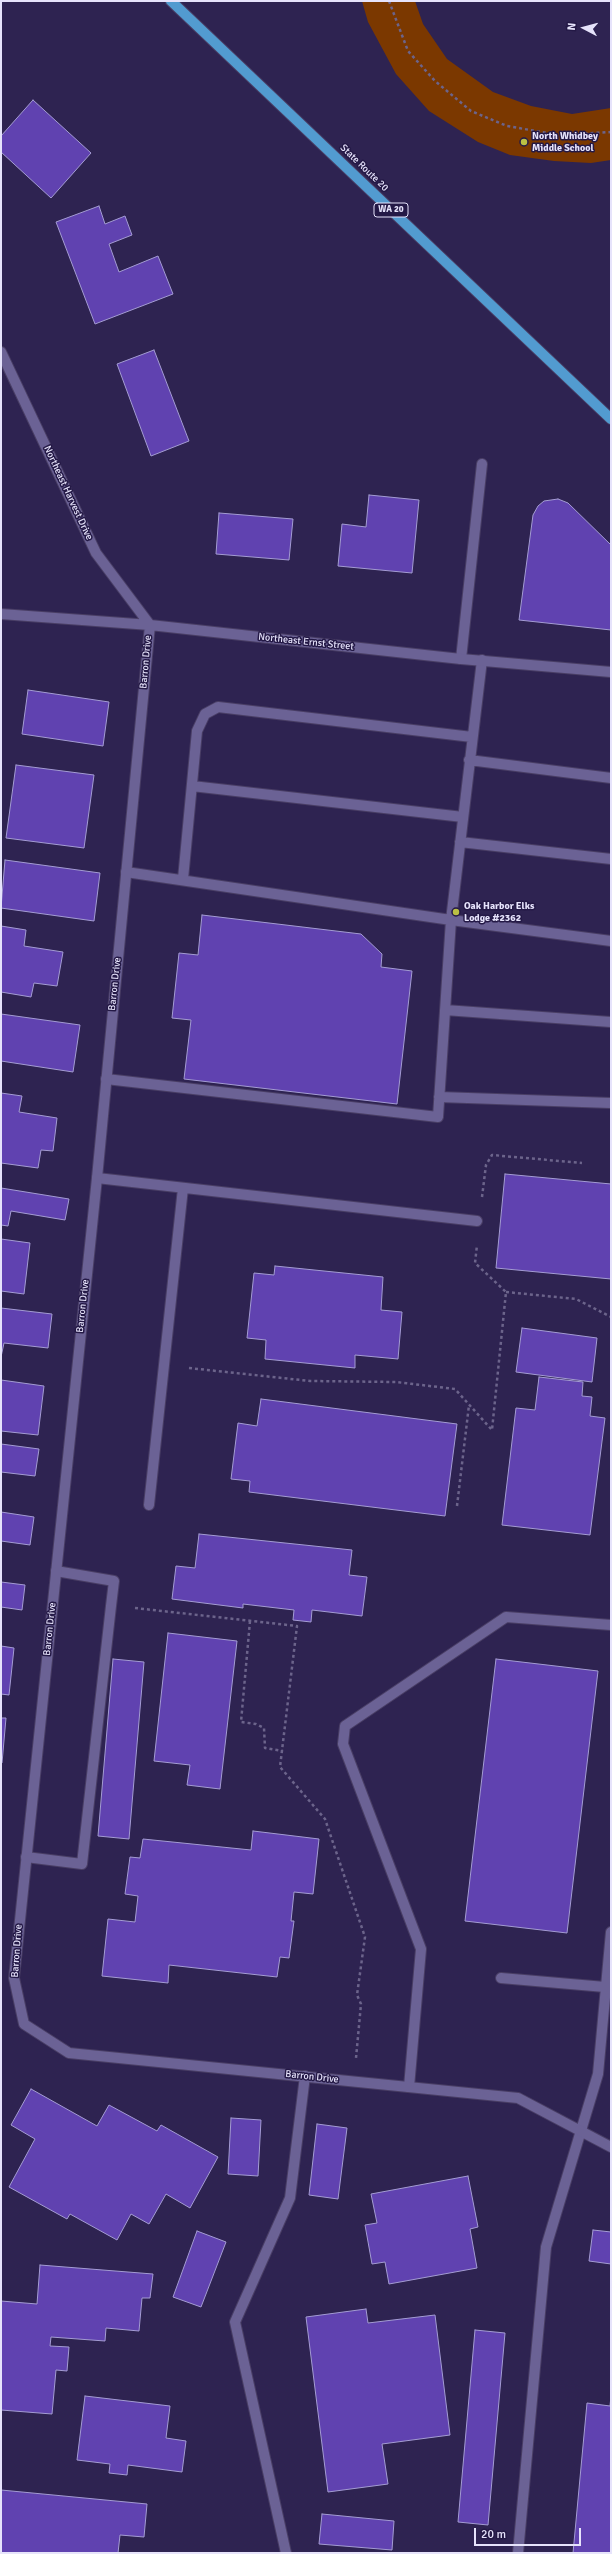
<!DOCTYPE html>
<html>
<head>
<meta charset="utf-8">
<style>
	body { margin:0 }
	#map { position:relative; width:612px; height:2554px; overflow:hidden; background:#2e2351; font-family:Signika,sans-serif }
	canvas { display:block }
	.frame { position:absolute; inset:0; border:2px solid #e6e3fb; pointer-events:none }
	.north { position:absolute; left:564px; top:8px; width:40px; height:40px; -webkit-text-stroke:3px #241946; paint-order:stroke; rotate:276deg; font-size:11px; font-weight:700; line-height:16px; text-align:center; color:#e6e3fb }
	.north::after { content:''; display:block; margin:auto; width:14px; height:18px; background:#e6e3fb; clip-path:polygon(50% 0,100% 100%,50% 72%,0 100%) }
	.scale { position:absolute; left:474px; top:2528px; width:107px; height:18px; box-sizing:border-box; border:2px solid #e6e3fb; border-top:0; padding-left:5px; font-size:12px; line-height:14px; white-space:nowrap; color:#e6e3fb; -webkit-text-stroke:3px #241946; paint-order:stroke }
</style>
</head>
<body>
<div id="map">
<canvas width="612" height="2554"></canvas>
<div class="frame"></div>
<div class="north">N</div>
<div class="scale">20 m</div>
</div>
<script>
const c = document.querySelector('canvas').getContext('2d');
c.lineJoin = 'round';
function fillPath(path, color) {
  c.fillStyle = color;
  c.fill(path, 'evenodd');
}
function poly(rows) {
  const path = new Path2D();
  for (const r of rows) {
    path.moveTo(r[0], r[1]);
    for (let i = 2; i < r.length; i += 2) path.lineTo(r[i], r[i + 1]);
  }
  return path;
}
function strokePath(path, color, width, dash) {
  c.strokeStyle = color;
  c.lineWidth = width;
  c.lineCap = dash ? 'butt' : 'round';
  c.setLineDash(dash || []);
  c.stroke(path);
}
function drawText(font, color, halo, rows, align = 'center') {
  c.font = font + ' Signika,sans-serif';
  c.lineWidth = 3;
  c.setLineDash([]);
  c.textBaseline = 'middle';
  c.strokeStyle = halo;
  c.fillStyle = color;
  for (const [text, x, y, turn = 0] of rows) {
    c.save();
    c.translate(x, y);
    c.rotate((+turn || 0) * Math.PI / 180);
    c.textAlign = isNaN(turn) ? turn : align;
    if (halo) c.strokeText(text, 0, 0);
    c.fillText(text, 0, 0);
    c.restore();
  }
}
fillPath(poly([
	[362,1,415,1,423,24,447,59,493,92,531,106,572,114,611,108,611,160,591,163,554,161,510,155,478,142,429,111,396,74,368,22]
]), '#7b3800');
const building = poly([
	[33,100,91,153,51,198,1,152,1,136,33,100],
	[99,206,105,224,125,216,132,235,109,244,119,272,158,256,173,294,95,324,56,222,99,206],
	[154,350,189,441,151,456,117,364,154,350],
	[369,495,419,500,412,573,338,566,342,524,366,527,369,495],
	[558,499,568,503,611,545,611,630,519,620,533,515,538,506,544,501,558,499],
	[219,513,293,519,289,560,216,554,219,513],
	[28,690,109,702,103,746,22,734,28,690],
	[16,765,94,775,84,848,6,838,16,765],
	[5,860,100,873,94,921,1,908,5,860],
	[202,915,361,934,382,954,381,967,412,971,397,1104,184,1079,191,1020,172,1018,179,953,198,955,202,915],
	[1,926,26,930,24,946,63,952,57,986,34,983,31,997,1,992,1,926],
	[1,1014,80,1025,73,1072,1,1061,1,1014],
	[1,1093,22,1096,19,1112,57,1118,53,1151,41,1150,38,1168,1,1163,1,1093],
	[505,1174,611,1184,611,1279,496,1268,505,1174],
	[1,1188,69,1199,65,1220,11,1211,8,1226,1,1225,1,1188],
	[1,1239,30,1243,24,1294,1,1291,1,1239],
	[275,1266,383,1277,381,1310,402,1312,398,1359,355,1355,355,1368,265,1359,266,1340,247,1338,254,1273,274,1275,275,1266],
	[1,1308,52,1314,48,1348,4,1343,1,1357,1,1308],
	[522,1328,597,1338,592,1382,516,1372,522,1328],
	[539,1377,583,1382,582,1396,592,1397,590,1416,605,1418,590,1535,502,1525,516,1408,535,1410,539,1377],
	[1,1380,44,1386,38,1435,1,1431,1,1380],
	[261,1399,457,1424,445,1516,249,1492,250,1481,231,1479,238,1423,257,1426,261,1399],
	[1,1444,39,1449,35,1476,1,1472,1,1444],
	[1,1512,34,1517,30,1545,1,1541,1,1512],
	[199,1534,352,1550,349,1575,367,1577,362,1616,312,1610,311,1622,293,1620,294,1610,243,1604,243,1608,172,1599,176,1566,195,1568,199,1534],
	[1,1582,25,1585,22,1610,1,1607,1,1582],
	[168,1633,237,1641,220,1789,187,1785,190,1765,154,1761,168,1633],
	[1,1646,14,1648,9,1695,1,1694,1,1646],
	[113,1659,144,1662,129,1839,98,1836,113,1659],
	[496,1659,598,1671,567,1933,465,1921,496,1659],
	[1,1718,6,1718,2,1763,1,1763,1,1718],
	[253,1831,319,1839,313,1894,294,1892,291,1921,294,1921,289,1958,280,1957,277,1977,169,1965,168,1983,102,1976,108,1919,135,1922,138,1896,125,1894,130,1857,140,1858,143,1839,251,1850,253,1831],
	[31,2089,97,2126,109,2105,157,2131,161,2125,218,2157,190,2208,166,2194,149,2224,131,2214,117,2240,70,2214,67,2219,9,2187,35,2139,11,2125,31,2089],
	[231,2118,261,2120,258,2176,228,2174,231,2118],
	[317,2124,347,2128,338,2199,309,2195,317,2124],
	[468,2176,478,2227,470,2229,477,2268,389,2284,385,2262,372,2264,365,2225,377,2223,371,2194,468,2176],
	[593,2230,611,2232,611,2264,589,2261,593,2230],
	[197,2231,226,2242,201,2307,173,2297,197,2231],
	[40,2265,153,2274,150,2298,142,2298,139,2331,106,2328,105,2341,51,2337,50,2346,69,2347,67,2371,56,2370,52,2414,1,2410,1,2301,37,2304,40,2265],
	[366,2309,368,2323,435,2315,450,2435,382,2444,388,2484,328,2492,306,2317,366,2309],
	[475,2330,505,2333,488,2525,458,2522,475,2330],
	[85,2396,170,2406,166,2438,186,2441,182,2472,128,2465,127,2475,109,2473,110,2464,77,2460,85,2396],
	[611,2396,611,2553,573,2553,587,2403,610,2406,611,2396],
	[1,2490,147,2504,144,2537,120,2535,118,2553,1,2553,1,2490],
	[322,2514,394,2521,392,2550,319,2544,322,2514]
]);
fillPath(building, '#6042b0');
strokePath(building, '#a49cd3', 1);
const service = poly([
	[461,659,482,464],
	[469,760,611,778],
	[192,786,463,817],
	[460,842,611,859],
	[126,872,451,920,611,941],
	[183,879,197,731,205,714,218,707,472,737],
	[445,1010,611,1022],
	[106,1079,438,1117,451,920,482,660],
	[439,1097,611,1103],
	[97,1178,477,1221],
	[149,1505,183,1188],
	[26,1857,82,1864,111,1606,114,1581,56,1571],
	[501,1978,605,1987],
	[409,2087,421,1949,343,1744,345,1726,506,1617,611,1625],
	[286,2553,235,2322,290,2198,305,2076],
	[518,2553,546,2247,598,2074,611,1932]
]);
const minor = poly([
	[1,352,96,553,150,625],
	[1,614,150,625,461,659,611,672],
	[150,625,97,1178,14,1978,24,2024,69,2053,518,2098,611,2147]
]);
const primary = poly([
	[171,1,611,419]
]);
strokePath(service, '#493e65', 12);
strokePath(minor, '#493e65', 12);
strokePath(primary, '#493e65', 12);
strokePath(poly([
	[389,1,408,51,435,81,471,111,507,126,559,135,611,132],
	[482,1197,486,1165,492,1155,582,1163],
	[506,1292,576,1299,611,1317],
	[189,1368,310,1381,396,1382,455,1389,492,1430,506,1292,475,1263,477,1245],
	[457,1506,469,1405],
	[135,1608,297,1626,280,1767,325,1819,365,1937,357,1995,361,2004,356,2058],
	[250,1621,241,1722,256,1724,264,1728,265,1748,283,1751]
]), '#6c648b', 2.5, [3, 3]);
strokePath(service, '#6b6295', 10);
strokePath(minor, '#6b6295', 10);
strokePath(primary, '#529bd0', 10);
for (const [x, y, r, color] of [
	[524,142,4,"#bbc044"],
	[456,912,4,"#bbc044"]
]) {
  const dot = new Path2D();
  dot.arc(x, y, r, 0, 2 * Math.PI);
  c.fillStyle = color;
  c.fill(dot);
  strokePath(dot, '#241946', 1.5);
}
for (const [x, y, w] of [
	[391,210,34]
]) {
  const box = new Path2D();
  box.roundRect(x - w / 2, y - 7, w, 14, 3);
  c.fillStyle = '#241946';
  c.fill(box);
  strokePath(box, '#e6e3fb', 1);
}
drawText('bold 9px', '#e6e3fb', null, [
	["WA 20",391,210]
]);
drawText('bold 10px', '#e6e3fb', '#241946', [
	["North Whidbey",532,136],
	["Middle School",532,148],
	["Oak Harbor Elks",464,906],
	["Lodge #2362",464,918]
], 'left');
drawText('10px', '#e6e3fb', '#241946', [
	["State Route 20",364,168,44],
	["Northeast Harvest Drive",68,493,65],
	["Northeast Ernst Street",306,642,6],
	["Barron Drive",146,662,-85],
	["Barron Drive",115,984,-84],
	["Barron Drive",83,1306,-84],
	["Barron Drive",50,1629,-84],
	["Barron Drive",17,1951,-86],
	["Barron Drive",312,2077,6]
]);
</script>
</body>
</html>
